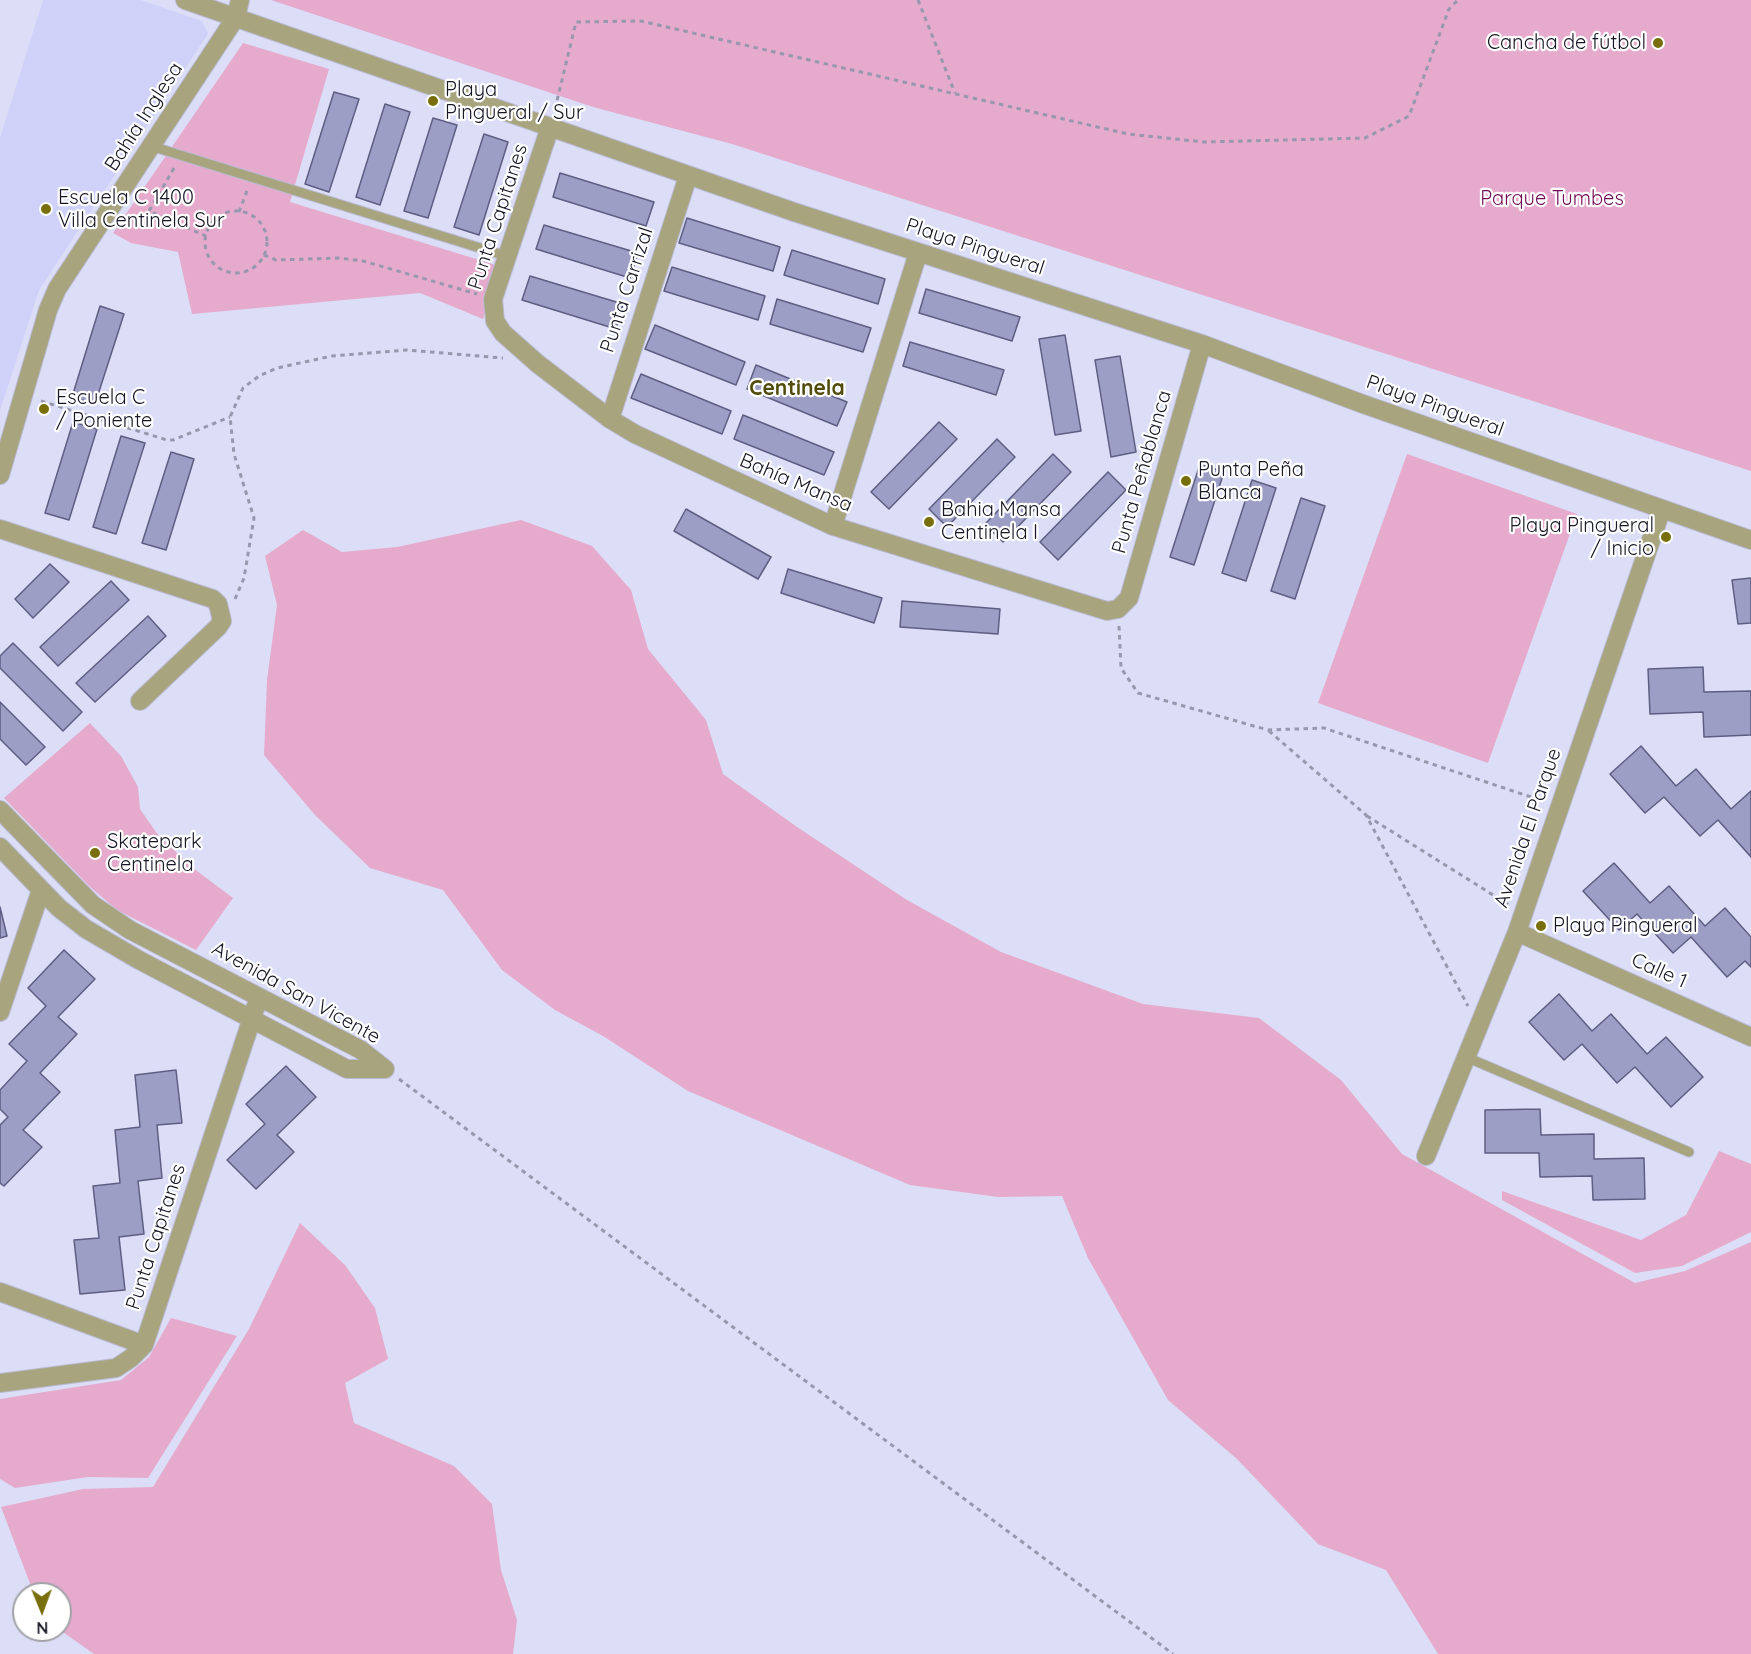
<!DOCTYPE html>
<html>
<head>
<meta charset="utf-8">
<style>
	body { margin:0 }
	#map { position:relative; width:1751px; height:1654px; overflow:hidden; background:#dcdef7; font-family:Quicksand,sans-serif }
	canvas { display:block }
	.north { position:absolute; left:12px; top:1582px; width:60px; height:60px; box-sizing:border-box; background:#fff; border:2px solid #a2a2a8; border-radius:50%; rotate:179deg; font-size:16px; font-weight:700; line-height:24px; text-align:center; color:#171726 }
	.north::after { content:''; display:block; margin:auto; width:21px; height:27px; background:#786e0c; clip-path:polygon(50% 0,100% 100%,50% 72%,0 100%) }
</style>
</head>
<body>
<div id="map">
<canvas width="1751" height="1654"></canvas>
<div class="north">N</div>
</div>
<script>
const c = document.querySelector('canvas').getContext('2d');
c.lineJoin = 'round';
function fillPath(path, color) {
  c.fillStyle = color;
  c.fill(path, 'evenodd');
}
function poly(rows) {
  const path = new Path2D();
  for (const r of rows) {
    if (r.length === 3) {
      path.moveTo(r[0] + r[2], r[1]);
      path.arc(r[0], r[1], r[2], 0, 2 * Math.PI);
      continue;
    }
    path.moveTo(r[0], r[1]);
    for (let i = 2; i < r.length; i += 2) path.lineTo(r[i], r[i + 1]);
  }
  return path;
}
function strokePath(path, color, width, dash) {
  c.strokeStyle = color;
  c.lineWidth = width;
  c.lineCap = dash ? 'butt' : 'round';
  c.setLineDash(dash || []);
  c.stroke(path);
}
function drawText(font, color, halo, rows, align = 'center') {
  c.font = font + ' Quicksand,sans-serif';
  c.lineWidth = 4.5;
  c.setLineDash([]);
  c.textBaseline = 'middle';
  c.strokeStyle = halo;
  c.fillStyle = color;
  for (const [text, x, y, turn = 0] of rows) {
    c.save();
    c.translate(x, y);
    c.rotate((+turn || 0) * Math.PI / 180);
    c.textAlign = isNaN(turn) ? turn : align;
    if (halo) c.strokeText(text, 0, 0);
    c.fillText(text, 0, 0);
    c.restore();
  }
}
fillPath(poly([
	[43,0,141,0,202,21,208,34,39,290,0,411,0,138]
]), '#cfd1f9');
fillPath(poly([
	[271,0,1751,0,1751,471,732,144,593,107],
	[243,43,329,69,290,202,499,266,483,319,420,293,192,314,178,252,131,243,113,233],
	[1407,454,1577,514,1488,763,1318,703],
	[521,520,592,546,631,590,648,649,706,720,723,774,797,827,907,900,1001,952,1143,1004,1259,1018,1341,1080,1402,1154,1635,1283,1685,1271,1751,1242,1751,1654,1438,1654,1386,1570,1318,1544,1237,1459,1168,1400,1088,1258,1062,1196,998,1197,910,1185,688,1091,603,1036,555,1010,502,970,443,890,370,868,315,815,264,755,267,680,277,605,265,556,303,530,342,552,397,547],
	[90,723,121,756,138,787,140,809,158,835,193,868,233,898,196,950,117,910,89,886,4,798],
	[1719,1151,1751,1164,1751,1232,1682,1266,1635,1273,1502,1200,1502,1191,1641,1240,1686,1215],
	[300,1223,345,1265,375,1308,388,1359,345,1383,354,1423,454,1466,492,1504,501,1570,517,1620,513,1654,94,1654,60,1630,60,1594,34,1594,1,1507,83,1489,153,1487,249,1329],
	[171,1318,237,1336,148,1478,88,1477,15,1488,0,1479,0,1399,121,1380,149,1357]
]), '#e5aacc');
const building = poly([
	[334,92,359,99,329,192,305,184,334,92],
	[385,104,410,112,380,205,356,197,385,104],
	[433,118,457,125,428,218,404,211,433,118],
	[484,134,508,142,479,235,454,227,484,134],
	[560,173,654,202,646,226,553,197,560,173],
	[687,218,780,247,773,271,679,243,687,218],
	[544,225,638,253,630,278,536,249,544,225],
	[792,250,885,279,878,304,784,275,792,250],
	[672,267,765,296,758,320,664,291,672,267],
	[530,276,623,304,616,329,522,300,530,276],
	[926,289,1020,317,1012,341,919,313,926,289],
	[777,299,871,328,863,352,770,324,777,299],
	[100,306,124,314,95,404,72,397,100,306],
	[655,325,745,362,736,385,645,349,655,325],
	[1065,335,1081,431,1055,435,1039,339,1065,335],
	[910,342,1004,370,996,395,903,366,910,342],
	[1120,356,1136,452,1111,457,1095,360,1120,356],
	[756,365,847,402,837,426,747,389,756,365],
	[641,374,731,411,722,434,631,398,641,374],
	[743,415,834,452,824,475,734,439,743,415],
	[73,422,97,429,69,520,45,513,73,422],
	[939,422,957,439,889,509,871,492,939,422],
	[121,436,145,443,116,534,93,527,121,436],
	[997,439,1015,457,947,527,929,509,997,439],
	[171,452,194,459,166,550,142,543,171,452],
	[1053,454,1071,472,1003,542,985,524,1053,454],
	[1200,464,1224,472,1194,565,1170,557,1200,464],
	[1108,472,1126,490,1058,560,1040,542,1108,472],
	[1252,480,1276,488,1246,581,1222,573,1252,480],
	[1301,498,1325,506,1295,599,1271,591,1301,498],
	[686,509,771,557,758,579,674,531,686,509],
	[50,564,69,582,33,618,15,599,50,564],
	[788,569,882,598,874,623,781,593,788,569],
	[1751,578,1751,623,1738,624,1732,580,1751,578],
	[111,581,129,600,58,666,40,647,111,581],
	[902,601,1000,609,998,634,900,627,902,601],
	[148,616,166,636,95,702,76,683,148,616],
	[13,643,82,712,63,731,0,668,0,656,13,643],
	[1703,667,1704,692,1751,691,1751,735,1704,737,1703,712,1650,714,1648,669,1703,667],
	[0,702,45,747,26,765,0,739,0,702],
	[1641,746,1676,786,1696,769,1731,809,1751,791,1751,857,1718,820,1700,836,1664,797,1645,813,1610,774,1641,746],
	[1614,863,1650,903,1669,886,1705,926,1725,908,1751,937,1751,967,1745,961,1727,977,1691,937,1673,953,1637,914,1619,930,1583,891,1614,863],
	[0,907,7,936,0,938,0,907],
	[64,950,95,979,58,1017,77,1034,40,1073,60,1092,23,1130,42,1147,4,1186,0,1183,0,1125,8,1117,0,1109,0,1090,27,1061,9,1044,46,1006,28,988,64,950],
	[1559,994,1592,1031,1611,1014,1647,1054,1666,1037,1703,1077,1671,1107,1635,1067,1617,1083,1582,1044,1564,1060,1529,1022,1559,994],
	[286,1066,316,1097,277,1135,294,1152,256,1189,227,1160,265,1124,246,1104,286,1066],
	[176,1070,182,1123,157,1125,162,1178,138,1181,144,1234,119,1237,125,1290,80,1294,74,1240,99,1238,93,1186,120,1183,115,1130,140,1127,135,1075,176,1070],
	[1540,1109,1541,1135,1594,1134,1594,1159,1644,1158,1645,1199,1593,1200,1592,1176,1540,1177,1539,1153,1485,1153,1485,1110,1540,1109]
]);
fillPath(building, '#9d9ec6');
strokePath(building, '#5e5e83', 1.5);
const service = poly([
	[151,146,506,256],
	[1466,1057,1689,1152]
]);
const minor = poly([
	[185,0,794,212,1202,344,1363,404,1751,540],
	[550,127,493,299,495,321,503,333,538,364,610,419,635,434,833,526,1107,611,1118,609,1129,598,1202,344],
	[610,419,688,176],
	[0,475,48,310,57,289,236,17,240,0],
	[833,526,918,253],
	[0,529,213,599,218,604,222,621,218,627,140,701],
	[0,810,93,905,130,930,361,1050,385,1069],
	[0,847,59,908,86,929,139,960,347,1069,385,1069],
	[1517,932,1751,1037],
	[0,1012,41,890],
	[1426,1156,1517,932,1661,511],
	[0,1292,144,1345],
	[0,1383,116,1368,131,1358,144,1345,259,997]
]);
strokePath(service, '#b9bad1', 11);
strokePath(minor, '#b9bad1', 20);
strokePath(poly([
	[918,0,955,93],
	[555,109,576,22,641,21,1128,134,1204,142,1365,138,1409,116,1449,9,1458,0],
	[174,168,149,211,206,236],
	[236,242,31],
	[239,212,248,188],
	[264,255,276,260,339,258,363,261,477,294],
	[41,401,167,440,173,440,230,417],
	[235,599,244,578,254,518,234,454,230,417,243,388,259,376,277,368,332,356,407,350,503,358],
	[1119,626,1121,668,1138,693,1268,730,1324,728,1543,801],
	[1269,731,1366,815,1468,1006],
	[1367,816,1509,905],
	[399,1079,1173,1654]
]), '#9798ad', 3, [4.5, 4.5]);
strokePath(service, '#a7a47e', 9);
strokePath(minor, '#a7a47e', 18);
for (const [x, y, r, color] of [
	[1658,43,6,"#786e0c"],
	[433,101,6,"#786e0c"],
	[46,209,6,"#786e0c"],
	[44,409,6,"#786e0c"],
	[1186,481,6,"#786e0c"],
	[929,522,6,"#786e0c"],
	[1666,537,6,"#786e0c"],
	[95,853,6,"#786e0c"],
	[1541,926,6,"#786e0c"]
]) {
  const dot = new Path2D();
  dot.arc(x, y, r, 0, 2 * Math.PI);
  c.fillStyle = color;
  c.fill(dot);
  strokePath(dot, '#fff', 2);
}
drawText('20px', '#171726', '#fff', [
	["Cancha de fútbol",1646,43,"right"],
	["Playa",445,90],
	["Pingueral / Sur",445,113],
	["Escuela C 1400",58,198],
	["Villa Centinela Sur",58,221],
	["Escuela C",56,398],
	["/ Poniente",56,421],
	["Punta Peña",1198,470],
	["Blanca",1198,493],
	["Bahia Mansa",941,510],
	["Centinela I",941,533],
	["Playa Pingueral",1654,526,"right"],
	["/ Inicio",1654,549,"right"],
	["Skatepark",107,842],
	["Centinela",107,865],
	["Playa Pingueral",1553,926]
], 'left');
drawText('20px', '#171726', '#fff', [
	["Bahía Inglesa",144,117,-57],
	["Punta Capitanes",498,217,-72],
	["Playa Pingueral",975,247,18],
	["Punta Carrizal",627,290,-72],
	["Playa Pingueral",1435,406,20],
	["Punta Peñablanca",1142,472,-74],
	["Bahía Mansa",796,483,23],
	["Avenida El Parque",1528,828,-71],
	["Calle 1",1659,971,24],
	["Avenida San Vicente",296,993,29],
	["Punta Capitanes",156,1237,-72]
]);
drawText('20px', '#700c54', '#fff', [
	["Parque Tumbes",1552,199]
]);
drawText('bold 21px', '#524c0c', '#fff', [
	["Centinela",797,389]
]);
</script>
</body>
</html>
